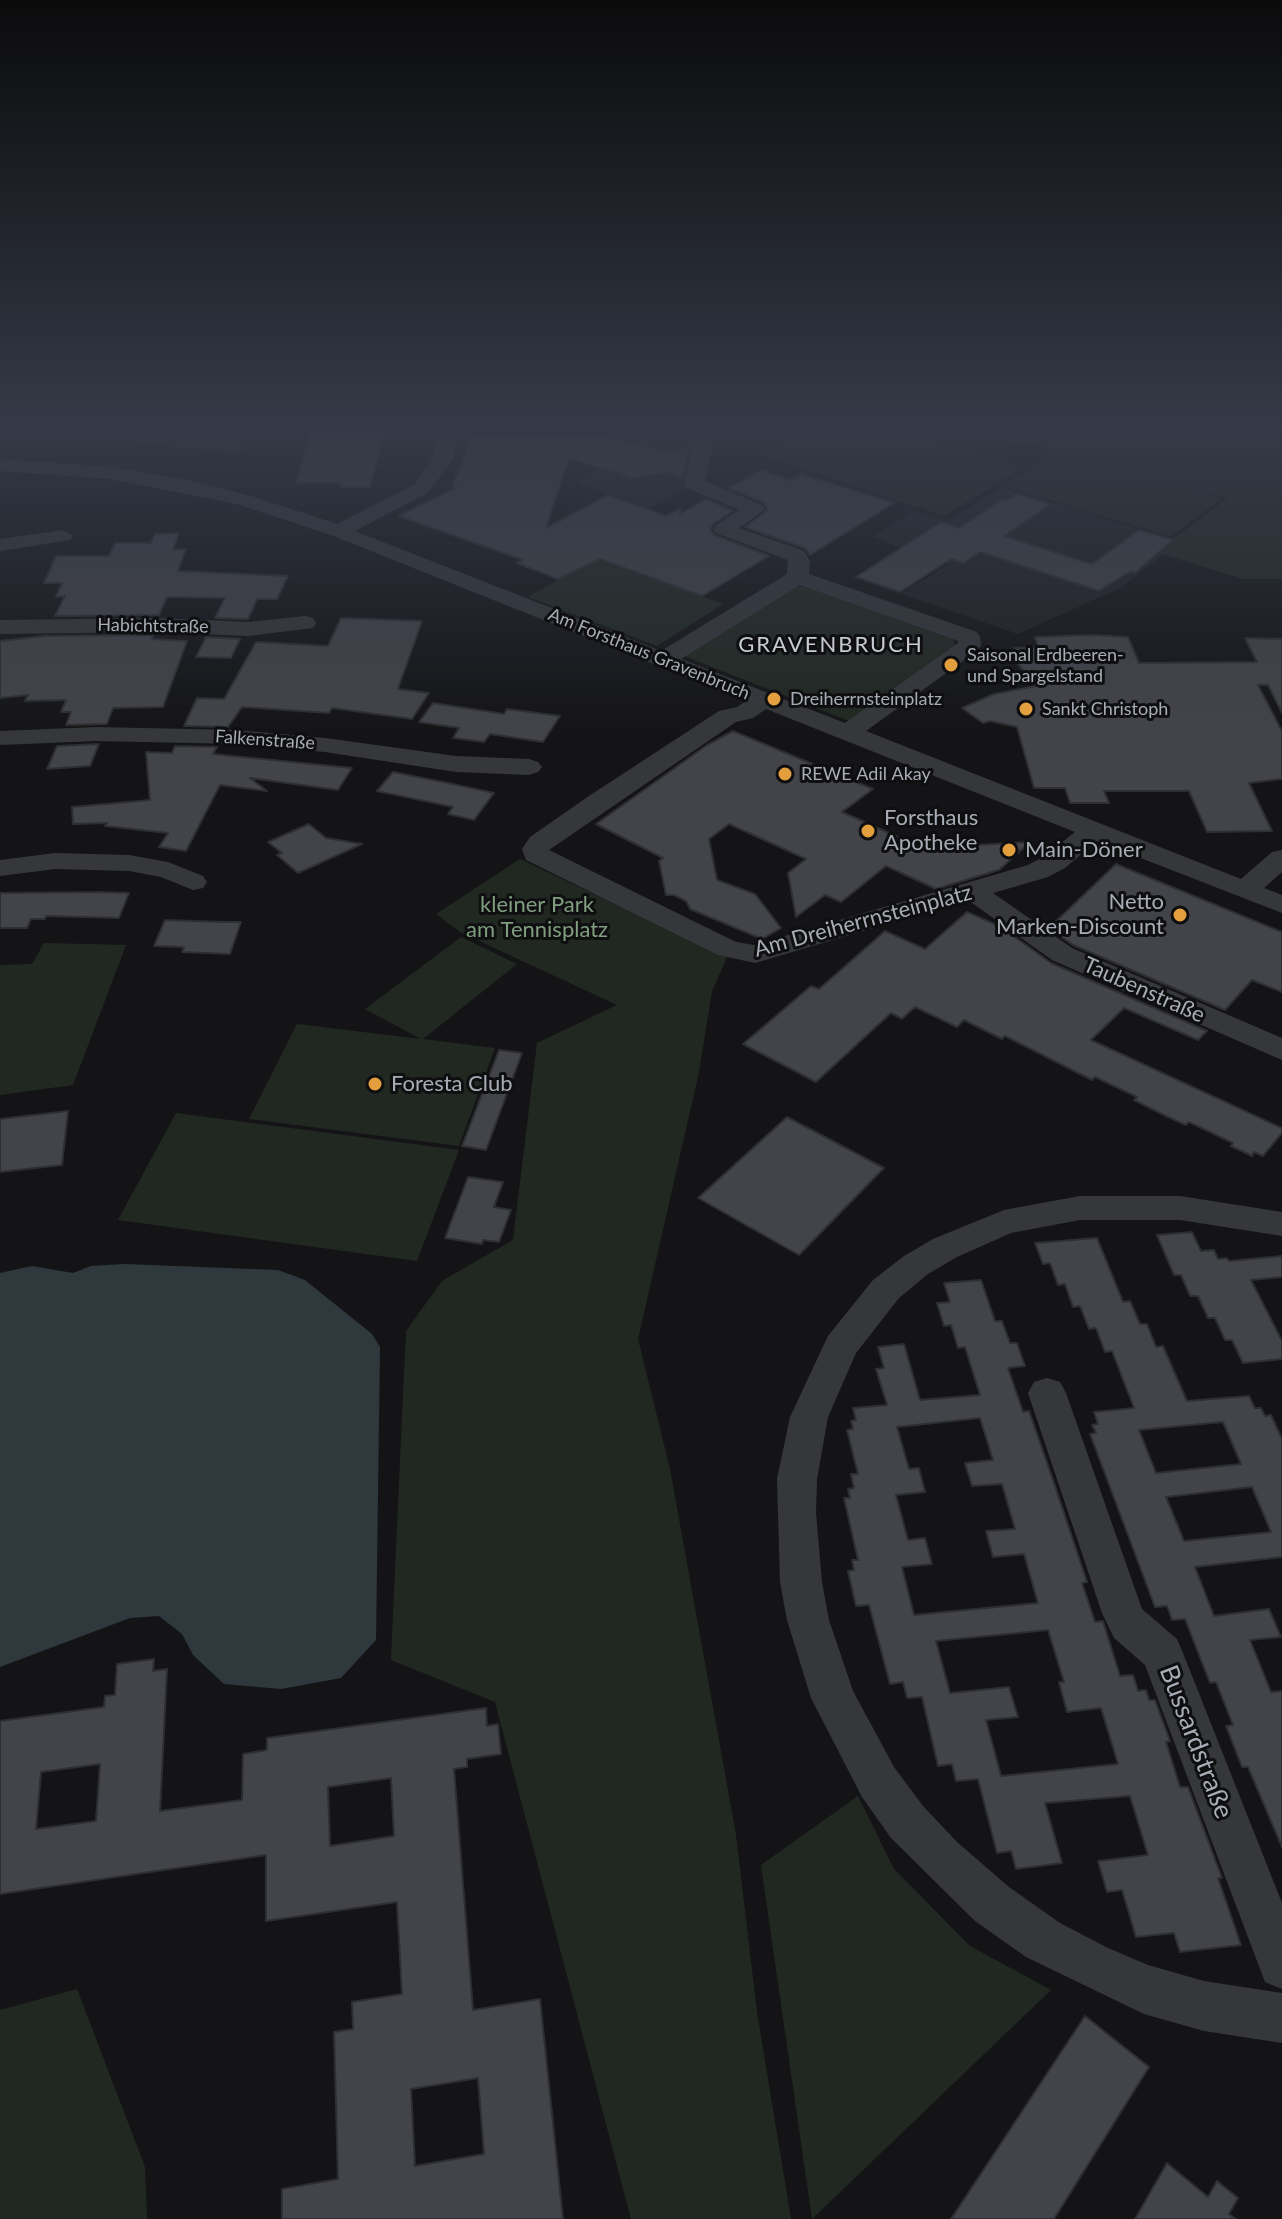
<!DOCTYPE html>
<html>
<head>
<meta charset="utf-8">
<style>
	body { margin:0 }
	canvas { display:block; background:#141416 }
</style>
</head>
<body>
<canvas width="1282" height="2219"></canvas>
<script>
const c = document.querySelector('canvas').getContext('2d');
c.lineJoin = 'round';
function fillPath(path, color) {
  c.fillStyle = color;
  c.fill(path, 'evenodd');
}
function poly(rows) {
  const path = new Path2D();
  for (const r of rows) {
    path.moveTo(r[0], r[1]);
    for (let i = 2; i < r.length; i += 2) path.lineTo(r[i], r[i + 1]);
  }
  return path;
}
function strokePath(path, color, width, dash) {
  c.strokeStyle = color;
  c.lineWidth = width;
  c.lineCap = dash ? 'butt' : 'round';
  c.setLineDash(dash || []);
  c.stroke(path);
}
function drawText(font, color, halo, rows, align = 'center') {
  c.font = font + ' Lato,sans-serif';
  c.lineWidth = 6;
  c.setLineDash([]);
  c.textBaseline = 'middle';
  c.strokeStyle = halo;
  c.fillStyle = color;
  for (const [text, x, y, turn = 0] of rows) {
    c.save();
    c.translate(x, y);
    c.rotate((+turn || 0) * Math.PI / 180);
    c.textAlign = isNaN(turn) ? turn : align;
    if (halo) c.strokeText(text, 0, 0);
    c.fillText(text, 0, 0);
    c.restore();
  }
}
fillPath(poly([
	[637,429,700,443,690,488,648,508,578,483],
	[1002,487,1181,542,1120,588,1018,634,901,594,949,564,872,537,914,511,949,520]
]), '#202023');
fillPath(poly([
	[176,424,255,424,244,453,136,444],
	[815,424,884,424,1024,467,944,516,757,454],
	[920,424,1282,424,1282,579,1243,579,1156,552,1228,498,1154,477,1222,498,1171,537,1003,486,1058,450],
	[596,559,723,604,657,646,528,597],
	[804,586,954,640,954,646,849,721,684,656,792,588],
	[520,859,727,957,712,991,699,1072,638,1339,670,1469,736,1835,757,2012,791,2219,631,2219,495,1702,391,1660,406,1331,442,1281,513,1240,537,1043,617,1005,460,932,436,914],
	[461,937,517,964,423,1039,495,1048,459,1146,249,1119,297,1024,421,1039,365,1009],
	[44,943,126,945,73,1085,0,1095,0,965,32,964],
	[176,1113,459,1150,417,1261,118,1220],
	[858,1796,894,1869,970,1946,1051,1990,812,2219,761,1865],
	[77,1989,145,2167,147,2219,0,2219,0,2010]
]), '#212821');
fillPath(poly([
	[124,1264,278,1270,305,1280,372,1334,380,1347,376,1640,341,1678,281,1689,224,1684,193,1655,182,1634,159,1616,130,1618,0,1667,0,1273,32,1266,73,1273,91,1266]
]), '#2e383d');
const building = poly([
	[313,425,387,425,370,487,340,487,341,483,296,483,313,425],
	[472,437,608,437,666,452,689,448,682,478,665,473,632,478,569,458,546,528,608,495,666,516,681,508,680,514,706,499,733,511,714,523,710,529,714,535,769,556,702,596,600,559,558,579,517,563,523,560,399,516,457,487,452,487,472,437],
	[761,470,790,480,801,474,894,503,810,555,805,548,745,527,767,511,767,507,763,502,728,488,761,470],
	[1017,494,1051,504,1004,536,1092,564,1139,530,1173,540,1135,573,1131,571,1099,591,980,552,963,563,951,559,900,592,856,577,941,522,959,528,1003,499,1007,500,1017,494],
	[179,533,173,550,186,549,178,571,288,576,277,599,257,599,248,619,215,618,225,598,167,597,159,615,55,616,65,596,56,597,62,583,44,583,56,556,109,556,115,543,151,543,155,534,179,533],
	[341,618,422,621,398,689,429,693,412,719,332,708,329,713,242,707,228,727,184,726,197,698,224,699,256,642,328,646,341,618],
	[153,635,152,639,187,641,163,707,113,708,107,724,66,725,71,712,61,712,66,700,25,701,28,695,0,698,0,641,45,636,153,635],
	[1092,635,1128,637,1139,663,1257,662,1245,638,1282,639,1282,713,1268,685,1258,685,1282,731,1282,779,1249,783,1272,831,1207,832,1189,791,1104,791,1109,803,1070,803,1065,788,1034,788,1017,727,990,721,983,723,962,708,994,694,1036,686,1009,653,1017,653,1014,648,1038,647,1035,637,1092,635],
	[206,637,240,639,231,658,196,657,206,637],
	[433,703,504,714,507,709,560,716,543,742,490,734,484,742,453,738,459,728,419,722,433,703],
	[733,731,873,789,842,812,923,848,1030,842,999,870,936,889,886,866,841,902,825,895,796,917,788,873,806,859,729,824,709,839,717,880,755,894,781,928,762,939,690,909,686,901,674,895,666,895,659,861,663,858,596,824,707,745,733,731],
	[99,744,90,766,47,769,57,746,99,744],
	[175,746,217,747,213,754,352,768,338,790,250,778,267,791,220,785,186,851,159,847,168,833,105,826,107,823,73,824,72,807,150,800,146,752,172,753,175,746],
	[393,772,448,783,494,793,474,820,448,814,453,807,377,791,393,772],
	[309,824,326,838,362,844,298,873,277,855,282,853,268,842,309,824],
	[1116,864,1282,932,1282,992,1252,980,1225,1010,1073,945,1049,928,1116,864],
	[100,892,129,893,119,918,46,916,45,919,31,919,27,928,0,928,0,893,100,892],
	[967,912,1001,927,1051,963,1207,1031,1198,1040,1124,1008,1091,1040,1282,1128,1282,1133,1263,1156,1254,1152,1252,1156,1231,1146,1233,1143,1189,1122,1186,1125,1166,1116,1134,1100,1137,1097,1095,1077,1092,1080,1005,1036,1002,1039,964,1020,957,1027,915,1007,902,1019,891,1013,816,1082,743,1044,811,986,819,989,885,931,925,949,967,912],
	[165,920,223,922,241,922,230,954,182,952,184,947,154,946,165,920],
	[499,1050,522,1053,486,1150,462,1146,499,1050],
	[68,1111,62,1165,0,1172,0,1119,68,1111],
	[787,1117,884,1168,799,1255,698,1198,787,1117],
	[468,1177,503,1182,494,1207,511,1210,499,1242,483,1240,482,1244,445,1238,468,1177],
	[1192,1232,1201,1251,1214,1250,1218,1259,1227,1258,1229,1261,1282,1256,1282,1277,1251,1280,1282,1341,1282,1359,1243,1363,1232,1340,1225,1340,1215,1318,1208,1318,1198,1296,1190,1296,1181,1275,1174,1275,1157,1235,1192,1232],
	[1097,1238,1123,1302,1130,1301,1140,1324,1147,1324,1156,1347,1163,1346,1187,1401,1249,1396,1255,1408,1261,1408,1265,1416,1271,1415,1282,1439,1282,1557,1195,1567,1214,1616,1269,1609,1281,1637,1250,1640,1271,1692,1282,1691,1282,1847,1248,1767,1242,1767,1226,1726,1233,1725,1216,1682,1210,1683,1185,1619,1172,1620,1167,1606,1155,1607,1090,1434,1096,1433,1092,1425,1098,1424,1094,1412,1134,1408,1112,1351,1105,1352,1096,1328,1089,1329,1080,1306,1073,1307,1065,1284,1058,1285,1050,1263,1043,1264,1035,1243,1097,1238],
	[1223,1422,1241,1464,1156,1473,1139,1430,1223,1422],
	[1252,1487,1271,1532,1184,1541,1166,1497,1252,1487],
	[981,1280,995,1321,1002,1321,1010,1343,1017,1343,1025,1366,1008,1368,1023,1412,1029,1411,1052,1477,1087,1582,1082,1583,1095,1622,1103,1621,1120,1676,1133,1675,1138,1691,1146,1690,1149,1700,1155,1700,1170,1741,1166,1742,1180,1787,1188,1787,1222,1878,1218,1878,1241,1945,1180,1952,1174,1933,1136,1937,1122,1890,1107,1892,1098,1861,1148,1855,1130,1796,1045,1803,1062,1863,1016,1869,1011,1851,997,1853,978,1779,956,1781,952,1764,938,1766,922,1697,907,1698,903,1682,890,1684,869,1605,856,1606,848,1571,854,1570,852,1560,858,1560,844,1498,850,1498,848,1489,854,1488,851,1474,858,1474,847,1430,853,1429,851,1421,856,1420,853,1408,887,1405,876,1369,884,1368,878,1347,904,1344,920,1400,980,1395,965,1347,958,1348,951,1325,944,1326,937,1303,950,1302,944,1283,981,1280],
	[980,1418,993,1460,965,1463,972,1486,1002,1484,1015,1529,986,1531,993,1557,1024,1554,1038,1603,914,1615,902,1567,932,1564,925,1538,908,1540,896,1495,925,1492,919,1468,909,1469,897,1427,980,1418],
	[1048,1630,1064,1682,1059,1682,1067,1712,1101,1708,1118,1764,1001,1776,986,1720,1018,1717,1009,1687,950,1693,936,1641,1048,1630],
	[154,1659,153,1671,167,1669,160,1811,242,1800,243,1754,267,1750,267,1738,486,1708,487,1726,498,1724,501,1754,467,1759,467,1767,454,1769,473,2010,540,1999,563,2219,282,2219,282,2189,338,2179,334,2032,353,2029,352,2002,402,1994,397,1902,266,1921,266,1855,0,1894,0,1721,104,1707,105,1696,115,1695,117,1664,154,1659],
	[100,1764,96,1821,36,1829,41,1772,100,1764],
	[391,1778,394,1836,330,1846,328,1787,391,1778],
	[478,2078,484,2154,415,2166,411,2089,478,2078],
	[1085,2016,1149,2067,1054,2219,951,2219,1085,2016],
	[1167,2163,1208,2197,1217,2181,1238,2198,1229,2214,1236,2219,1135,2219,1167,2163]
]);
fillPath(building, '#434449');
strokePath(building, '#2e2f32', 2);
fillPath(poly([
	[438,424,456,424,454,457,429,492,355,531,661,651,787,574,788,560,716,533,713,529,716,525,739,510,687,488,684,484,695,441,647,428,645,424,674,424,712,434,714,438,705,481,762,505,765,509,739,528,804,551,810,561,809,574,977,632,980,637,981,645,978,650,866,731,1241,879,1272,852,1282,850,1282,872,1264,888,1282,895,1282,913,1097,841,1065,868,1048,877,993,893,1072,948,1282,1038,1282,1060,1052,960,968,900,755,963,718,955,526,860,522,849,530,837,589,796,719,711,737,707,746,701,331,535,237,504,111,479,0,471,0,459,111,467,192,481,251,496,337,524,415,484,434,457,438,424],
	[800,585,958,641,958,643,845,723,681,659,800,585],
	[766,709,1075,832,1045,856,1028,865,754,945,736,942,549,850,736,722,753,718,766,709],
	[63,530,73,536,70,540,0,551,0,539,63,530],
	[305,616,313,618,316,623,313,628,248,636,156,632,0,634,0,620,156,618,248,622,305,616],
	[96,727,236,730,325,738,456,756,529,759,538,762,542,767,538,772,529,775,456,772,325,752,236,744,96,741,0,745,0,731,96,727],
	[55,853,129,855,168,862,203,876,207,882,203,888,193,890,161,877,129,871,55,869,0,876,0,860,55,853],
	[1080,1196,1180,1196,1282,1212,1282,1236,1180,1220,1080,1220,1011,1233,957,1257,928,1274,899,1298,856,1353,828,1417,817,1479,816,1513,822,1582,829,1620,853,1691,894,1767,923,1806,957,1842,1009,1887,1060,1923,1106,1947,1148,1965,1204,1981,1282,1993,1282,2043,1204,2031,1144,2014,1026,1957,975,1921,891,1838,862,1797,811,1698,787,1620,780,1582,777,1479,790,1417,828,1336,873,1280,904,1256,933,1239,1004,1210,1080,1196],
	[1047,1378,1060,1382,1066,1393,1142,1609,1177,1639,1183,1653,1282,1903,1282,1989,1265,1982,1145,1665,1114,1638,1102,1613,1028,1393,1034,1382,1047,1378]
]), '#35373a');
const sky = c.createLinearGradient(0, 0, 0, 734);
sky.addColorStop(0, '#0b0b0c');
sky.addColorStop(0.58, '#343a47');
sky.addColorStop(1, '#343a4700');
c.fillStyle = sky;
c.fillRect(0, 0, 1282, 734);
for (const [x, y, r, color] of [
	[951,665,8,"#e39e3e"],
	[774,699,8,"#e39e3e"],
	[1026,709,8,"#e39e3e"],
	[785,774,8,"#e39e3e"],
	[868,831,8,"#e39e3e"],
	[1009,850,8,"#e39e3e"],
	[1180,915,8,"#e39e3e"],
	[375,1084,8,"#e39e3e"]
]) {
  const dot = new Path2D();
  dot.arc(x, y, r, 0, 2 * Math.PI);
  c.fillStyle = color;
  c.fill(dot);
  strokePath(dot, '#0f0f11', 3);
}
drawText('18px', '#a7acb5', '#0f0f11', [
	["Habichtstraße",153,626,1],
	["Am Forsthaus Gravenbruch",649,654,22],
	["Falkenstraße",265,740,4]
]);
drawText('18px', '#a7acb5', '#0f0f11', [
	["Saisonal Erdbeeren-",967,655],
	["und Spargelstand",967,676],
	["Dreiherrnsteinplatz",790,699],
	["Sankt Christoph",1042,709],
	["REWE Adil Akay",801,774]
], 'left');
c.letterSpacing = '2px';
drawText('22px', '#c7cbd1', '#0f0f11', [
	["GRAVENBRUCH",831,645]
]);
c.letterSpacing = '0px';
drawText('22px', '#a7acb5', '#0f0f11', [
	["Forsthaus",884,818],
	["Apotheke",884,843],
	["Main-Döner",1025,850],
	["Netto",1164,902,"right"],
	["Marken-Discount",1164,927,"right"],
	["Foresta Club",391,1084]
], 'left');
drawText('22px', '#809e7f', '#0f0f11', [
	["kleiner Park",537,905],
	["am Tennisplatz",537,930]
]);
drawText('22px', '#a7acb5', '#0f0f11', [
	["Am Dreiherrnsteinplatz",863,921,-15],
	["Taubenstraße",1144,990,24]
]);
drawText('26px', '#a7acb5', '#0f0f11', [
	["Bussardstraße",1196,1742,69]
]);
</script>
</body>
</html>
